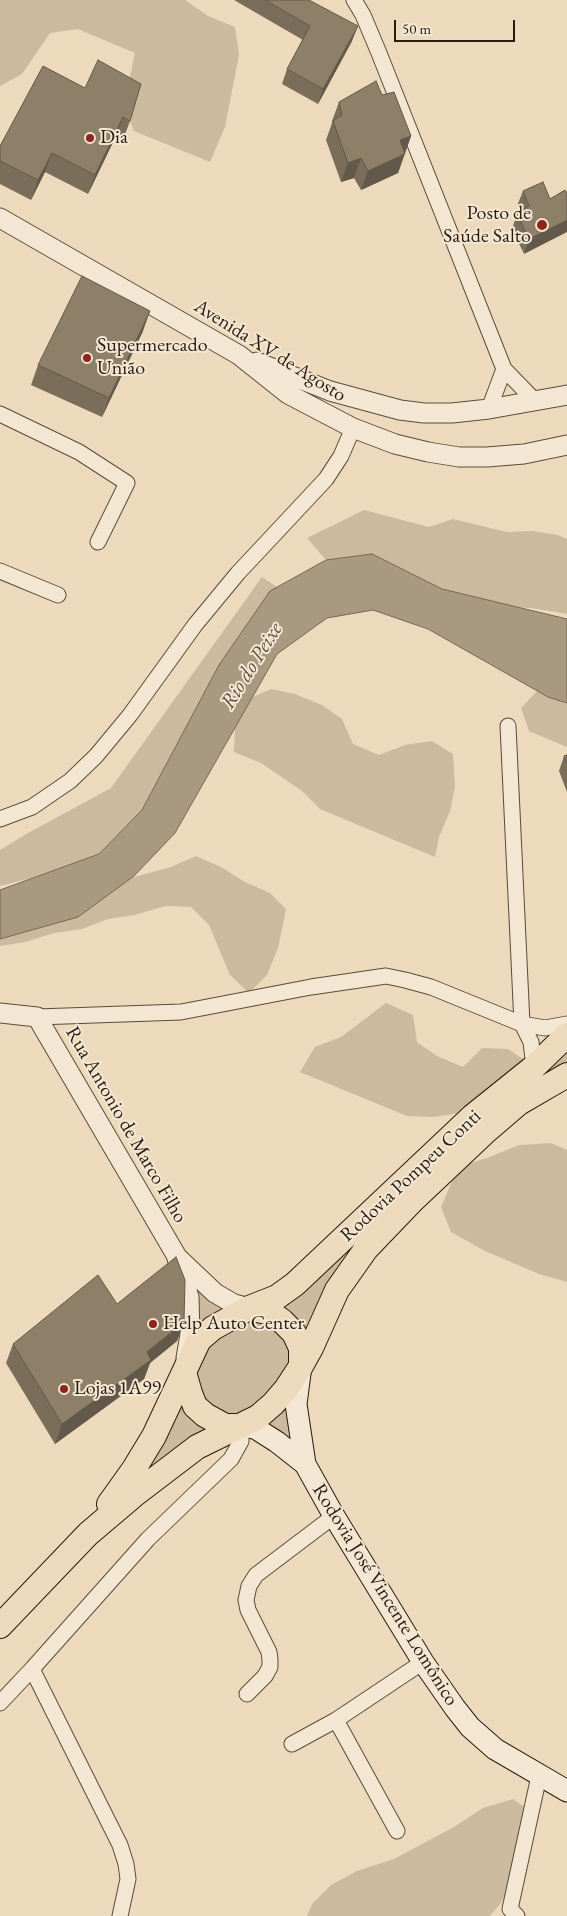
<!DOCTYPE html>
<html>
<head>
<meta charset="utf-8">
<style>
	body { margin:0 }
	#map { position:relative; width:567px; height:1916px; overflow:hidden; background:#eddabc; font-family:"EB Garamond",serif }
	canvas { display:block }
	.scale { position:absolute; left:394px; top:20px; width:121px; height:22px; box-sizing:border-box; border:2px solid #281c0f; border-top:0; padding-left:6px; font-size:15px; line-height:18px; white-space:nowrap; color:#281c0f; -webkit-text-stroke:4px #f3e7d3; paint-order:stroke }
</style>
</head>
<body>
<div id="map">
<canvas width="567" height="1916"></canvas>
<div class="scale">50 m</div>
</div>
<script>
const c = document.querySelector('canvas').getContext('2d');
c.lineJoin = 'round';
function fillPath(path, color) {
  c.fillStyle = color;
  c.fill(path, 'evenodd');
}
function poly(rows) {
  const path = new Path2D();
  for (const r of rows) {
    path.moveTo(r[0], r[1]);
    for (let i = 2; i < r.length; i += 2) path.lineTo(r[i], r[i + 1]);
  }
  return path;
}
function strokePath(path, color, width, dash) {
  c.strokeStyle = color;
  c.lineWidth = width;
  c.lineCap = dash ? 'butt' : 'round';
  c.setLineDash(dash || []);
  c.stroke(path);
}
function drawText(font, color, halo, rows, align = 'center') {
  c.font = font + ' "EB Garamond",serif';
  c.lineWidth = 4;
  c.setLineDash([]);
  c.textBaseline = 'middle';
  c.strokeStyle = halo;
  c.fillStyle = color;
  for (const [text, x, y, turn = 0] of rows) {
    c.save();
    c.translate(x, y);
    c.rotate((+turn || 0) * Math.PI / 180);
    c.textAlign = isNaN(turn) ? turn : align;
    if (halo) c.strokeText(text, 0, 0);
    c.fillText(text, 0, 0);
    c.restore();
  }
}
fillPath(poly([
	[0,0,185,0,208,16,235,27,239,55,225,127,210,162,134,131,124,106,135,53,78,29,50,33,22,74,0,86],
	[364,510,429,527,453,519,507,532,532,531,558,535,567,539,567,614,531,608,479,607,366,555,326,560,307,538],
	[262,577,283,591,223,660,142,810,99,854,32,878,0,886,0,850,28,833,111,788],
	[540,688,567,695,567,747,529,731,521,708],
	[271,689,295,694,322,705,342,719,353,744,379,755,405,745,432,741,453,754,455,787,450,811,439,837,435,857,320,809,302,791,261,763,234,752,235,726,246,700],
	[196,856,223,868,243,881,270,893,286,909,278,948,267,975,249,993,230,975,209,925,191,907,165,906,135,915,108,919,82,929,54,933,25,942,0,946,0,919,42,902,171,867],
	[386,1003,413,1015,417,1042,437,1056,463,1067,482,1048,508,1049,526,1061,460,1113,433,1117,407,1116,300,1072,315,1047,341,1037],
	[567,1052,567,1063,537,1080,535,1079],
	[551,1143,567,1150,567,1282,539,1274,485,1251,451,1232,441,1207,458,1167,487,1158,519,1145],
	[360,1238,305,1339,279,1306],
	[190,1283,202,1293,227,1306,193,1330],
	[258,1319,269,1323,284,1336,292,1354,283,1373,256,1403,242,1412,232,1416,224,1414,204,1400,196,1387,196,1361,203,1348,245,1321],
	[182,1397,211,1428,129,1489],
	[291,1403,296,1449,268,1428,270,1421],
	[513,1799,533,1813,521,1866,500,1904,490,1916,307,1916,312,1904,331,1885,357,1871,394,1859,454,1827,483,1808]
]), '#ccba9f');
const water = poly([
	[372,554,442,589,567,619,567,703,548,697,428,629,373,610,327,618,277,654,175,833,134,876,78,917,0,939,0,890,99,854,142,810,219,665,270,591,326,560,372,554]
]);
fillPath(water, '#aa9981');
strokePath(water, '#766753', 1);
const minor = poly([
	[354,0,363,15,379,53,504,369,536,402],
	[489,409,504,369],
	[0,414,79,452,127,483,98,542],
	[0,571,58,595],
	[508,726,522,1024,531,1042,534,1067],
	[0,819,32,807,70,781,96,756,130,715,195,625,238,573,326,479,341,456,353,428],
	[37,1017,181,1012,311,987,386,976,405,980,431,987,522,1024,545,1028,567,1024],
	[32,1669,120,1845,126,1864,128,1879,120,1916],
	[247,1694,265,1676,270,1667,270,1660,269,1652,248,1610,246,1600,249,1586,256,1575,334,1516],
	[0,1703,32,1669,148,1539,231,1459,241,1441,241,1426],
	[336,1720,397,1831],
	[292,1744,336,1720,423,1662],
	[517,1916,510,1909,539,1776]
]);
const tertiary = poly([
	[0,218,239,355,288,394,353,428,395,444,428,452,459,457,487,457,524,454,567,445],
	[257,362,330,391,400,410,424,413,452,413,489,409,567,395],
	[0,1013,37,1017,176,1255,189,1297,190,1334,186,1358],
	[178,1258,215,1293,234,1304,249,1308]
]);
const secondary = poly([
	[301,1366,296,1404,305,1464,334,1516,423,1662,455,1708,470,1727,495,1749,567,1791],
	[241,1426,255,1428,277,1442,305,1464]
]);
const primary = poly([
	[249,1308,271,1313,282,1321,294,1333,301,1348,301,1366],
	[184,1372,190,1393,195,1406,205,1415,225,1426,241,1426],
	[109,1504,134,1469,154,1436,199,1340,213,1328,249,1308,277,1297,295,1284,473,1116,534,1067,567,1035],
	[0,1626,88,1534,134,1495,197,1447,258,1417,273,1404,286,1389,301,1366,311,1348,337,1290,366,1249,413,1200,484,1133,519,1103,567,1075]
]);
strokePath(minor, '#594c3a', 17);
strokePath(tertiary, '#594c3a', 21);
strokePath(secondary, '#281c0f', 23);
strokePath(primary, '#281c0f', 26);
strokePath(minor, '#f3e7d3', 15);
strokePath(tertiary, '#f3e7d3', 19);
strokePath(secondary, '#f3e7d3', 21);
strokePath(primary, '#eddabc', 24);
fillPath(poly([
	[234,0,309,0,352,41,318,104,282,84,287,69,303,40],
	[85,88,130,121,123,140,116,136,88,194,45,172,31,200,0,184,0,146],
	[382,95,411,136,398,173,361,190,354,178,341,182,326,140,332,123,332,121,339,102],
	[523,191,550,199,524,254,512,229,517,214,520,212,517,206],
	[143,331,102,417,31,385,38,365],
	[567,755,567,792,559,771,564,756],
	[117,1304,184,1322,177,1341,150,1363,144,1379,55,1444,6,1363,13,1344]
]), '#7a6d5a');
fillPath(poly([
	[358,26,352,41,318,104,323,89],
	[123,117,116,136,88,194,95,175],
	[411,136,398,173,361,190,368,171,400,140],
	[52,153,45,172,31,200,38,180],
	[361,158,354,178,341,182,348,163],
	[567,220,567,232,524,254,529,239],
	[150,311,143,331,102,417,109,398],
	[184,1322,177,1341,150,1363,144,1379,55,1444,62,1424,147,1352]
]), '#63594a');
const building = poly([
	[265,0,309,0,358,26,323,89,287,69,310,26,265,0],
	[98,60,141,84,130,121,123,117,95,175,52,153,38,180,0,161,0,146,43,66,85,88,98,60],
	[376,81,382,95,394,92,411,136,400,140,405,154,368,171,361,158,348,163,333,121,342,115,339,102,376,81],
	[543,182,550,199,565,190,567,193,567,220,529,239,517,214,529,206,523,191,543,182],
	[82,276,150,311,109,398,38,365,82,276],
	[567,755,567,763,564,756,567,755],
	[176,1257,185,1280,184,1322,147,1352,151,1360,62,1424,13,1344,98,1275,117,1304,176,1257]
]);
fillPath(building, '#8e7f69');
strokePath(building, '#63594a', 1);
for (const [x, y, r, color] of [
	[90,138,5,"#8f2418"],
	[542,225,6,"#8f2418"],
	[87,358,5,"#8f2418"],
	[153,1324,5,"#8f2418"],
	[64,1389,5,"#8f2418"]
]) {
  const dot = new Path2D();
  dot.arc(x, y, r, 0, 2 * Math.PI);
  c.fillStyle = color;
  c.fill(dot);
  strokePath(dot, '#f3e7d3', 2);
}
drawText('20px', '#281c0f', '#f3e7d3', [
	["Dia",100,138],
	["Posto de",531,214,"right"],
	["Saúde Salto",531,237,"right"],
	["Supermercado",97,346],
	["União",97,369],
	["Help Auto Center",163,1324],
	["Lojas 1A99",74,1389]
], 'left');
drawText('20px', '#281c0f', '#f3e7d3', [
	["Avenida XV de Agosto",270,351,32],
	["Rua Antonio de Marco Filho",126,1125,60],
	["Rodovia Pompeu Conti",411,1176,-43],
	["Rodovia José Vincente Lomônico",385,1595,58]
]);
drawText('italic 21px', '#5c4e3d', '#f3e7d3', [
	["Rio do Peixe",252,666,-58]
]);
</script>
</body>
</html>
